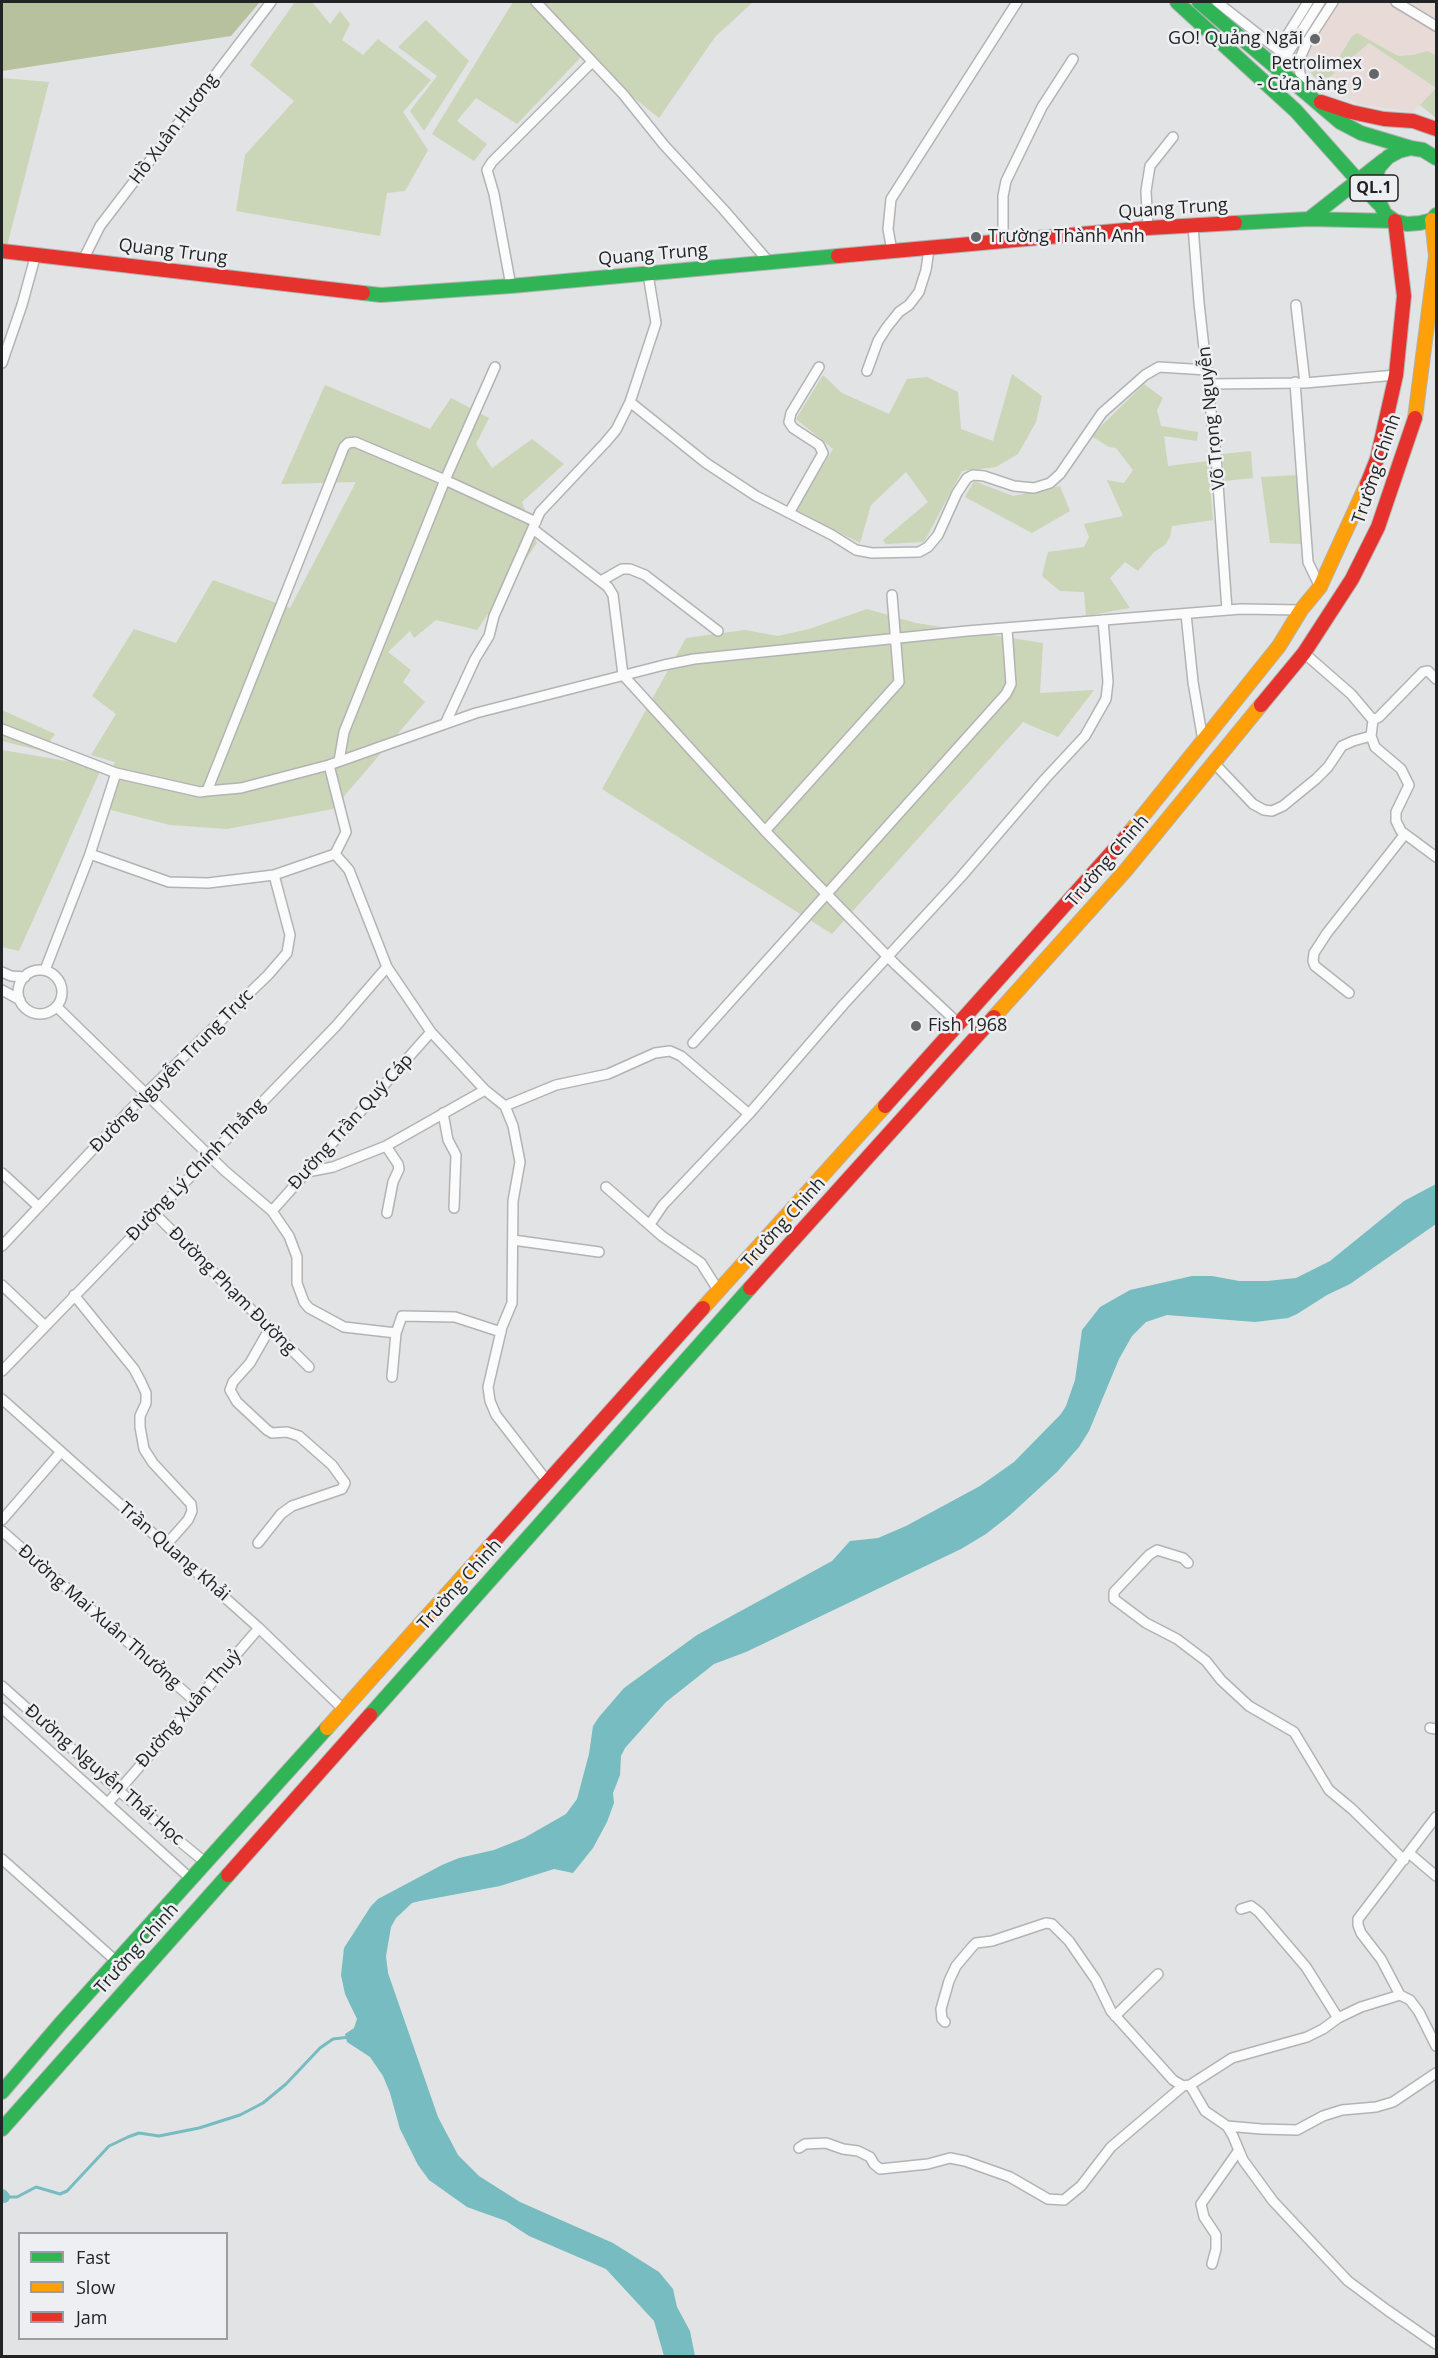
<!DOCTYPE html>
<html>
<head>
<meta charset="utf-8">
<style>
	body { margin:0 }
	#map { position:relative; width:1438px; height:2358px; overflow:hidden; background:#e2e3e4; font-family:"Open Sans",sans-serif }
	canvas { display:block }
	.frame { position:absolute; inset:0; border:3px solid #222324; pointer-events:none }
	.legend { position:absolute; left:18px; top:2232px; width:210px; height:108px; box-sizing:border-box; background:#eeeff2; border:2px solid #9c9da0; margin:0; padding:8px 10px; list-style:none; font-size:18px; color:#222324 }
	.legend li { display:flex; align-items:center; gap:12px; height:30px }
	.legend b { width:30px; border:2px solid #9c9da0 }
</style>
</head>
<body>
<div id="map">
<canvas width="1438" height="2358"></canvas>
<div class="frame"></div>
<ul class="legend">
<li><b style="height:8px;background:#30b455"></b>Fast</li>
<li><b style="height:8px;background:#ff9f0a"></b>Slow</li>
<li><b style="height:8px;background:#e5322d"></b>Jam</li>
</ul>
</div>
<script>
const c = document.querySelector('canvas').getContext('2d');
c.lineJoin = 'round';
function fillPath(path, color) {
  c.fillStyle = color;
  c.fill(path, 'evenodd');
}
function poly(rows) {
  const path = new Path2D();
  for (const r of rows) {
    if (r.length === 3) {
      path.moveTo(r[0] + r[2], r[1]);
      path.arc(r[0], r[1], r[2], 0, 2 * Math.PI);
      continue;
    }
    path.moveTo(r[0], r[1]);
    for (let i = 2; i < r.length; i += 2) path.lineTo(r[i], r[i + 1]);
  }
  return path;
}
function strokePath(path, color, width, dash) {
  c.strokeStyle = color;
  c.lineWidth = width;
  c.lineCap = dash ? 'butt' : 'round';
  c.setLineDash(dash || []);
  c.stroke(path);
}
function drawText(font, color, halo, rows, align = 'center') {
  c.font = font + ' "Open Sans",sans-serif';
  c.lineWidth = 5;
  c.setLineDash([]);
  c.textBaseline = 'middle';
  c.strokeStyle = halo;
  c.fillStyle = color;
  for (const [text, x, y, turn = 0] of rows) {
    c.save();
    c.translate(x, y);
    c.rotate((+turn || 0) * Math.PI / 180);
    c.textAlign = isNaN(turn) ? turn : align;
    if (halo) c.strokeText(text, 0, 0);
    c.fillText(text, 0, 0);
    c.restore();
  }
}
fillPath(poly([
	[1303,2,1436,2,1436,79,1359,34,1352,36,1330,72,1307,59,1304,63,1278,42],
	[1369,43,1436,88,1413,112,1359,104,1321,83]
]), '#e7dad7');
fillPath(poly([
	[295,2,312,2,330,24,340,11,350,24,342,40,363,55,378,39,431,80,403,112,428,150,405,191,387,193,380,236,236,211,245,155,294,101,250,65],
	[513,2,753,2,715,37,659,118,582,56,517,124,476,98,457,121,487,144,474,161,432,134],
	[426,20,469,61,424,131,410,111,437,76,398,47],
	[1357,33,1398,56,1413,55,1428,51,1436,56,1436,118,1420,105,1436,88,1369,43,1326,80,1321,81,1314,77,1304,63,1307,58,1330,72,1352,36],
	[2,78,49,82,6,250,2,250],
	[1012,374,1042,396,1036,422,1018,454,996,467,962,471,924,542,886,544,883,540,928,502,906,472,871,505,860,543,796,510,833,449,796,419,823,375,842,393,889,414,907,379,927,377,958,392,961,429,993,441],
	[1144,384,1163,398,1157,410,1161,426,1198,432,1197,441,1164,436,1168,466,1208,461,1213,520,1172,526,1170,537,1165,545,1154,552,1138,571,1125,562,1110,578,1130,608,1086,616,1084,592,1060,591,1042,576,1048,552,1084,547,1089,537,1084,524,1123,516,1107,480,1124,483,1133,470,1116,448,1109,447,1091,436],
	[325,385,430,429,451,398,489,418,476,444,492,468,532,439,564,464,522,502,537,543,477,630,436,620,414,638,410,631,388,652,411,670,403,682,425,702,333,809,227,829,170,825,111,810,105,788,115,762,91,755,116,714,92,696,134,629,176,643,213,580,290,608,356,482,281,484],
	[1251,451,1253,478,1225,481,1222,454],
	[1297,475,1303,544,1270,543,1261,477],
	[974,481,1013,496,1060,486,1070,511,1032,533,965,497],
	[867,609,916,623,1043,643,1040,693,1094,690,1058,737,1023,722,832,934,602,789,686,638,745,630,778,636,809,629],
	[2,710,55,734,42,751,2,741],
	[2,750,102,767,19,951,2,947]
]), '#cbd5b7');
fillPath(poly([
	[2,2,260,2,231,36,2,71]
]), '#b7c19e');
fillPath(poly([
	[1436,1184,1436,1224,1350,1284,1327,1295,1297,1314,1288,1318,1255,1322,1167,1315,1146,1322,1132,1336,1119,1359,1089,1431,1079,1447,1057,1472,1010,1515,986,1534,961,1549,746,1652,714,1664,666,1702,625,1748,621,1756,620,1775,613,1793,614,1803,607,1822,593,1848,573,1873,554,1869,500,1886,420,1901,412,1903,396,1918,391,1927,386,1956,388,1973,438,2117,458,2155,479,2176,520,2202,613,2243,659,2272,673,2289,677,2307,690,2331,695,2356,664,2356,654,2321,606,2269,529,2236,506,2221,467,2207,429,2180,418,2165,400,2129,390,2093,383,2076,370,2057,347,2042,345,2034,354,2028,357,2019,345,1994,341,1975,344,1948,371,1906,378,1899,442,1865,459,1858,494,1850,524,1838,566,1814,577,1799,589,1754,593,1726,599,1717,624,1688,697,1635,832,1561,850,1541,878,1538,906,1526,980,1486,1014,1462,1061,1414,1066,1406,1075,1380,1082,1330,1100,1307,1130,1290,1192,1276,1212,1276,1239,1281,1267,1281,1296,1278,1330,1261,1404,1201]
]), '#76bcc0');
strokePath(poly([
	[4,2197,17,2197,36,2187,60,2194,67,2191,109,2146,128,2137,139,2133,159,2136,199,2128,240,2115,263,2103,286,2084,320,2048,333,2039,350,2037]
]), '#76bcc0', 3);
strokePath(poly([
	[2,2195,4,2197]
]), '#76bcc0', 12);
const street = poly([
	[536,2,623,94,664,145,724,210,769,262],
	[1217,2,1286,56,1299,68],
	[1396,2,1436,26],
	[1278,50,1308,2],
	[1286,56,1320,2],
	[1303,88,1299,68,1301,56,1307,42,1333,2],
	[1193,226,1199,303,1216,456,1227,610],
	[1148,228,1146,191,1150,166,1173,137],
	[1003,242,1003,196,1006,181,1042,107,1073,59],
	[892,251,888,229,891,199,1017,2],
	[83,260,100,226,271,2],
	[511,286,494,194,487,170,492,162,591,63],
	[1296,305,1305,383],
	[2,363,22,305,36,254],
	[867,371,878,341,887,327,899,312,909,305,919,292,926,270,929,249],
	[1295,382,1308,562,1320,587],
	[1209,384,1305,383,1396,375],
	[630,402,706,463,756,496,832,535,856,550,872,553,919,552,928,547,938,535,957,493,967,478,973,475,984,476,1014,486,1034,488,1050,483,1060,474,1102,413,1145,375,1159,367,1207,370],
	[789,513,823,453,819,445,793,428,789,422,791,413,819,367],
	[533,529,608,587,613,595,623,675,765,831,896,965,959,1024],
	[601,581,622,569,630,569,645,575,718,631],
	[1186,614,1193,682,1203,741],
	[1304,653,1351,694,1373,720,1371,736,1375,747,1401,769,1409,785,1396,812,1396,821,1401,831,1436,857],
	[1373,720,1379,717,1423,672,1428,671,1436,679],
	[446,722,475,659,489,636,494,616,540,512,605,443,616,430,630,402,656,323,648,274],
	[2,729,116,773,200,792,207,791,241,788,329,765,476,713,664,665,694,659,967,631,1241,609,1301,610],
	[339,761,344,732,445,480,495,367],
	[1214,763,1253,804,1264,810,1272,811,1283,806,1316,779,1328,767,1342,746,1353,741,1371,736],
	[329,765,346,832,335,854],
	[207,791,344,447,348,443,355,442,445,480,536,522],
	[765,831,899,682,892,595],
	[90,854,169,882,208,883,274,875,335,854],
	[335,854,349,870,387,967,431,1032,485,1090,505,1106,513,1126,520,1162,513,1201,512,1303,502,1327,488,1387,490,1401,496,1415,547,1481],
	[40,992,22],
	[45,970,90,854,116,773],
	[2,972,11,976,25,977],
	[2,990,20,1000],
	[1349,993,1315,966,1313,961,1314,953,1327,933,1405,834],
	[57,1007,225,1171,272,1211,289,1236,297,1257,297,1283,304,1302,309,1308,344,1327,396,1333],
	[693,1043,1006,694,1011,684,1007,629],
	[505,1106,556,1085,608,1074,655,1053,670,1051,681,1056,749,1114],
	[443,1113,448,1140,456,1155,454,1208],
	[386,1146,398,1164,399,1169,393,1182,387,1213],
	[307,1172,333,1167,386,1146,485,1090],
	[2,1173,39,1207],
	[606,1187,662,1236,701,1263,718,1290],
	[272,1211,431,1032],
	[155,1214,309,1367],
	[650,1224,663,1205,749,1114,844,1004,960,878,1045,779,1085,736,1106,699,1108,682,1103,620],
	[513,1240,599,1252],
	[2,1246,145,1094,268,975,287,953,290,935,274,875],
	[2,1285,44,1325],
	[74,1295,134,1369,141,1382,146,1393,146,1403,140,1416,140,1427,144,1449,153,1463,191,1504,192,1511,188,1520,166,1545],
	[2,1371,336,1026,387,967],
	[392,1377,396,1333,402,1316,455,1317,501,1332],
	[2,1399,259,1628,343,1709],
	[2,1520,60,1453],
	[2,1531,196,1702],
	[258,1543,281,1514,292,1506,342,1489,345,1483,332,1465,299,1436,287,1432,272,1433,267,1430,237,1402,230,1390,233,1382,250,1363,270,1328],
	[1188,1563,1183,1558,1157,1550,1149,1555,1114,1592,1114,1599,1146,1623,1177,1639,1206,1661,1221,1680,1249,1706,1294,1732,1329,1790,1352,1809,1404,1860],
	[2,1686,119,1791,206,1863],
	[2,1708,191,1879],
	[1430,1728,1436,1729],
	[108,1803,259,1628],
	[1409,1853,1436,1876],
	[2,1859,116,1961],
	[1241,1909,1251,1906,1259,1912,1306,1967,1338,2018],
	[1400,1995,1381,1959,1361,1933,1358,1925,1358,1919,1436,1817],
	[1115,2016,1158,1974],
	[945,2022,942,2019,941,2009,949,1981,956,1966,972,1947,976,1943,992,1941,1046,1923,1052,1924,1069,1941,1096,1980,1111,2011,1173,2080,1183,2086,1190,2085,1232,2058,1307,2037,1323,2029,1338,2018,1361,2007,1400,1995,1410,2000,1419,2012,1436,2046],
	[1190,2085,1205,2111,1227,2126,1233,2136,1243,2160,1273,2201,1348,2281,1387,2310,1436,2344],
	[1227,2126,1261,2129,1297,2130,1323,2116,1342,2110,1376,2107,1393,2102,1436,2073],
	[799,2148,805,2144,826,2143,843,2149,858,2151,870,2157,874,2164,880,2169,928,2164,950,2158,965,2161,1010,2177,1048,2199,1064,2200,1081,2186,1111,2147,1183,2086],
	[1212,2264,1216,2249,1216,2235,1204,2217,1201,2204,1239,2150]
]);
const fast = poly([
	[1177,2,1296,111,1378,203],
	[1199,2,1340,122,1361,133,1411,148],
	[1436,158,1423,150,1411,148,1399,151,1388,157,1379,167,1375,178,1374,191,1385,214,1395,221,1407,224,1420,223,1432,220,1436,215],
	[1309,219,1384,160],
	[1235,223,1309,219,1395,221],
	[363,293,381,295,511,286,838,256],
	[370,1715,750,1288],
	[2,2092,61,2023,327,1728],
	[2,2129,228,1875]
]);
const slow = poly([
	[1415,418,1436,256,1432,220],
	[1130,832,1279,646,1301,610,1320,587,1367,484],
	[994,1017,1126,870,1261,705],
	[703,1308,885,1106],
	[327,1728,490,1546]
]);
const jam = poly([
	[1321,102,1351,112,1384,119,1413,121,1436,129],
	[2,251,363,293],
	[838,256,1148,228,1235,223],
	[1367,484,1377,459,1396,375,1404,296,1395,221],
	[1261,705,1304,653,1352,579,1378,527,1415,418],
	[885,1106,1130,832],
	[750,1288,994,1017],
	[490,1546,703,1308],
	[228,1875,370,1715]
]);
strokePath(street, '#b2b3b4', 12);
strokePath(fast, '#b2b3b4', 16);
strokePath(slow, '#b2b3b4', 16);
strokePath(jam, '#b2b3b4', 16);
strokePath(street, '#fbfbfb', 9);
strokePath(fast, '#30b455', 14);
strokePath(slow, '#ff9f0a', 14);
strokePath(jam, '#e5322d', 14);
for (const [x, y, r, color] of [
	[1315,39,6,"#656667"],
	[1374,74,6,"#656667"],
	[976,237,6,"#656667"],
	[916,1026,6,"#656667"]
]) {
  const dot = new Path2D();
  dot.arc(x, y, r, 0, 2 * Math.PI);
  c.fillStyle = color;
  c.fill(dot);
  strokePath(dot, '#eeeff2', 2);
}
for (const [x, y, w] of [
	[1374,188,48]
]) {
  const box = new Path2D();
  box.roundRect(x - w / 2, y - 13, w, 26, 4.5);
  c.fillStyle = '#eeeff2';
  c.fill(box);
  strokePath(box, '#222324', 1.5);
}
drawText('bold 16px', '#222324', null, [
	["QL.1",1374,188]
]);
drawText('18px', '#222324', '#eeeff2', [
	["GO! Quảng Ngãi",1303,39],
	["Petrolimex",1362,64],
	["- Cửa hàng 9",1362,85],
	["Trường Thành Anh",988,237,"left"],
	["Fish 1968",928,1026,"left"]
], 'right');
drawText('18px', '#222324', '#eeeff2', [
	["Hồ Xuân Hương",174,129,-53],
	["Quang Trung",1173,209,-4],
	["Quang Trung",173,252,7],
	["Quang Trung",653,255,-5],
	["Võ Trọng Nguyễn",1212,418,-96],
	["Trường Chinh",1377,469,-71],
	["Trường Chinh",1108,861,-49],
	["Đường Nguyễn Trung Trực",172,1071,-45],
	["Đường Trần Quý Cáp",351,1122,-48],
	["Đường Lý Chính Thắng",196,1170,-46],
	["Trường Chinh",784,1223,-48],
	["Đường Phạm Đường",232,1291,45],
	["Trần Quang Khải",174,1552,41],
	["Trường Chinh",460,1585,-48],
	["Đường Mai Xuân Thưởng",99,1617,41],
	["Đường Xuân Thuỷ",189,1709,-49],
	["Đường Nguyễn Thái Học",104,1775,41],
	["Trường Chinh",137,1949,-48]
]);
</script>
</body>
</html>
